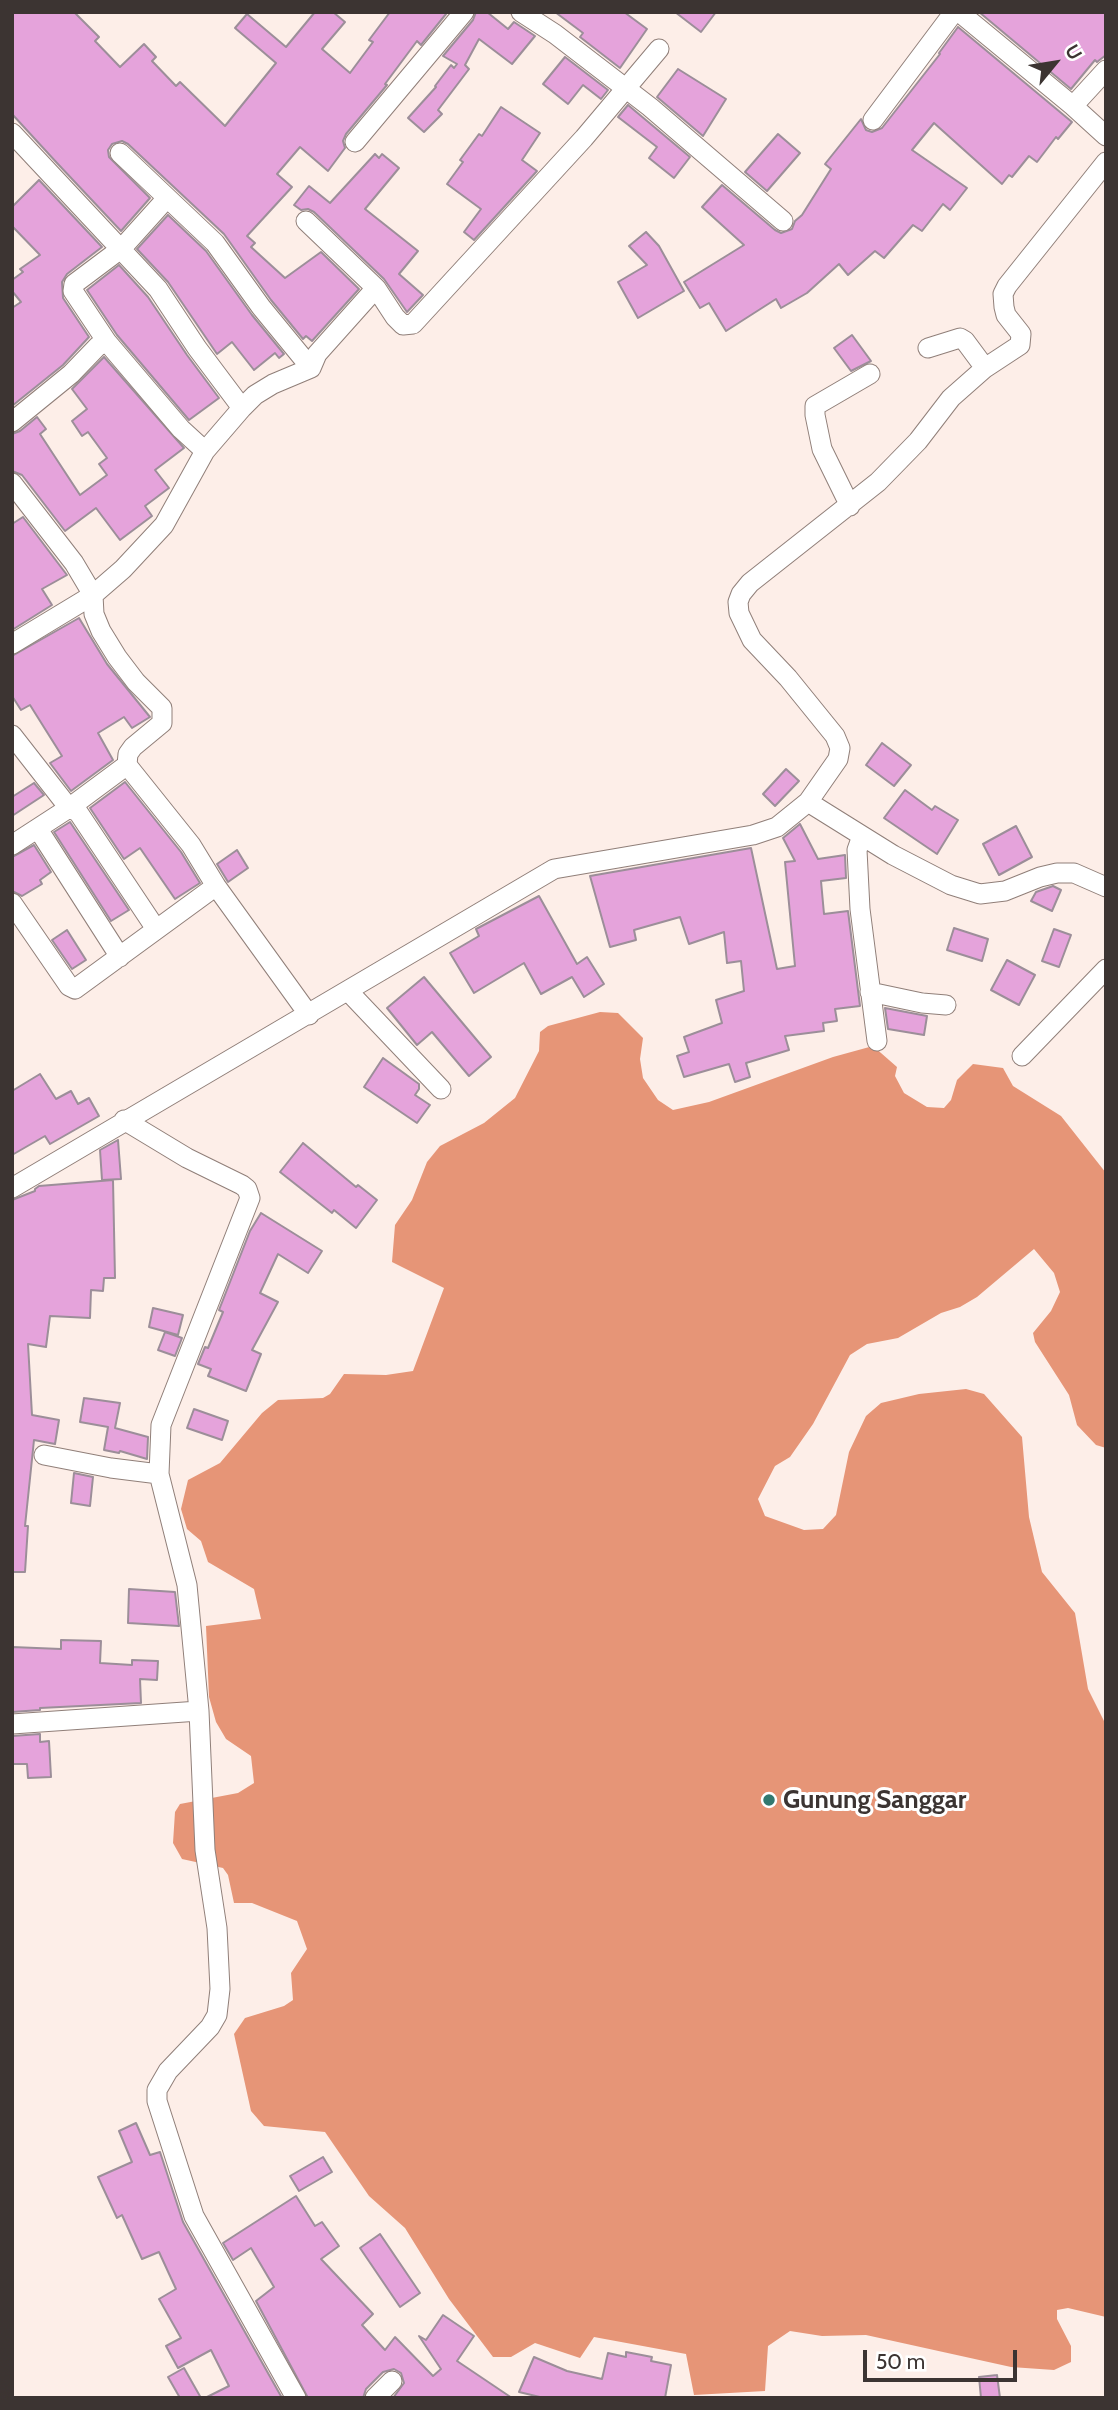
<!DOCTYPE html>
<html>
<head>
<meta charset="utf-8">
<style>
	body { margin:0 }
	#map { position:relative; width:1118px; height:2410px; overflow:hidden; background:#fdeee8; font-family:Cabin,sans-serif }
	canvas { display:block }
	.frame { position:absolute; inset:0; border:14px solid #3c3432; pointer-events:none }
	.north { position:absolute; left:1020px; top:28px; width:70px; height:70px; -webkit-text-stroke:5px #fff; paint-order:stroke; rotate:60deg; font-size:19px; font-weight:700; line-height:28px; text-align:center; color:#3c3432 }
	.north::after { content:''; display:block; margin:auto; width:24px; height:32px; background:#3c3432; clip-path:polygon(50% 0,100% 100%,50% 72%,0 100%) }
	.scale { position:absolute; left:863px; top:2350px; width:154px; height:32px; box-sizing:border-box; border:4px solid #3c3432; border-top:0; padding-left:9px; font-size:21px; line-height:24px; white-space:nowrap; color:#3c3432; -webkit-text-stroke:5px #fff; paint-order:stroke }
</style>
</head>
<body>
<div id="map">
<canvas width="1118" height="2410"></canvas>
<div class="frame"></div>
<div class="north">U</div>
<div class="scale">50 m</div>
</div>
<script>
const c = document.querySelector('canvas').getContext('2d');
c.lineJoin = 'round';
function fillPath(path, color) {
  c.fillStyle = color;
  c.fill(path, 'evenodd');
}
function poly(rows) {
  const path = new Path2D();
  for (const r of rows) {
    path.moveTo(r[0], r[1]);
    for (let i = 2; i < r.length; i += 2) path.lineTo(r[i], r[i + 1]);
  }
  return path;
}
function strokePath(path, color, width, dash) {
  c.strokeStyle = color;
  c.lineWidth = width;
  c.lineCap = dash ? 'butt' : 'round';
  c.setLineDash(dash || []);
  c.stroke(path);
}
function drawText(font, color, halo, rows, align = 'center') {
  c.font = font + ' Cabin,sans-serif';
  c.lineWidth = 6;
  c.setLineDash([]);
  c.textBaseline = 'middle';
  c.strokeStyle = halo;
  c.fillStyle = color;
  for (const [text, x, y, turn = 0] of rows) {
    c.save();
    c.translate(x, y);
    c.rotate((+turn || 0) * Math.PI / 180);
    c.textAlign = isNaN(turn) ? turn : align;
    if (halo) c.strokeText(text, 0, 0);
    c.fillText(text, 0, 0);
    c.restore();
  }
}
fillPath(poly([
	[600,1012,618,1013,643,1038,640,1059,643,1078,658,1100,673,1110,709,1102,833,1057,873,1046,897,1067,895,1076,904,1093,927,1107,944,1108,951,1100,957,1080,973,1064,1003,1068,1013,1086,1061,1116,1106,1173,1106,1448,1096,1445,1077,1425,1069,1395,1035,1342,1033,1333,1051,1311,1060,1292,1054,1273,1034,1249,977,1297,960,1307,941,1313,898,1338,867,1344,850,1355,813,1424,790,1457,775,1466,758,1499,765,1516,804,1530,823,1529,836,1515,849,1452,866,1416,881,1403,919,1394,966,1389,984,1394,1022,1437,1029,1517,1042,1572,1075,1613,1088,1689,1106,1725,1106,2317,1068,2308,1057,2310,1057,2319,1071,2346,1071,2362,1054,2370,1011,2367,866,2335,822,2336,790,2331,768,2346,765,2391,694,2395,686,2354,594,2337,580,2358,535,2343,511,2357,493,2357,449,2299,405,2228,369,2196,325,2132,264,2126,251,2111,234,2034,245,2018,284,2006,293,2000,291,1973,307,1949,297,1921,252,1903,234,1903,228,1875,223,1868,182,1859,173,1843,175,1812,180,1804,238,1793,254,1783,251,1756,226,1739,216,1722,209,1697,206,1626,261,1619,254,1589,208,1562,201,1541,187,1529,181,1509,188,1480,220,1463,262,1413,278,1400,323,1398,330,1394,344,1374,386,1375,413,1371,444,1288,392,1262,395,1225,412,1200,427,1162,440,1146,484,1123,515,1098,539,1051,540,1032,548,1026]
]), '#e69577');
const building = poly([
	[12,12,74,12,99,37,95,41,120,67,144,44,156,57,152,61,176,86,180,82,225,126,276,63,235,28,247,14,286,47,315,12,333,12,345,22,322,49,350,73,373,42,369,40,390,12,444,12,446,14,421,45,417,41,385,84,387,85,346,134,343,141,345,148,328,171,300,147,277,174,292,187,247,236,255,243,251,247,285,278,321,252,359,289,312,341,306,336,303,339,271,300,224,234,128,144,122,141,112,144,108,150,109,157,150,198,121,231,57,163,12,114,12,12],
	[476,12,487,12,508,29,514,22,535,36,512,64,479,39,465,65,469,69,438,110,442,114,424,132,408,118,436,87,435,86,451,65,454,68,457,64,443,56,473,20,476,12],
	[555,12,624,12,647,29,620,68,580,37,583,33,555,12],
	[675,12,716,12,701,32,675,12],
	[979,12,1106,12,1106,55,1097,62,1095,60,1071,89,979,12],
	[958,27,1072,122,1058,139,1056,137,1037,162,1029,156,1012,177,1009,175,1002,184,934,123,912,150,967,188,950,210,943,204,922,231,913,225,884,258,875,251,848,275,839,264,807,293,781,308,776,299,726,331,709,303,700,308,684,282,744,245,702,207,722,185,775,230,781,233,792,229,795,221,802,215,831,169,825,164,861,119,866,130,872,132,882,128,940,54,939,53,958,27],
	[565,57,608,90,601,99,583,85,568,104,543,84,565,57],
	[678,69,726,99,703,136,657,97,678,69],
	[628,105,690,157,674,178,649,158,657,147,618,117,628,105],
	[501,107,540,133,522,160,537,171,474,240,464,232,481,209,447,184,463,162,460,160,479,134,482,136,501,107],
	[778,134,800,153,767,191,745,172,778,134],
	[375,154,379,158,382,154,399,168,365,209,418,251,399,274,423,295,407,312,384,279,314,212,308,209,301,210,294,205,309,186,330,203,375,154],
	[39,180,102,247,67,274,62,282,63,298,89,337,63,365,12,406,12,308,21,302,12,291,12,280,23,272,20,269,40,255,12,226,12,207,39,180],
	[168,215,206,251,252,315,284,354,279,358,275,353,254,370,232,342,217,354,168,282,137,249,168,215],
	[646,232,659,246,684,291,638,318,618,282,647,265,629,246,646,232],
	[119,265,148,297,187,355,219,398,189,420,117,335,87,290,119,265],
	[852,335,871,361,851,371,834,348,852,335],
	[104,357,184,448,155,470,169,488,145,506,152,516,120,540,96,508,65,531,22,475,12,471,12,434,20,431,37,417,46,429,40,434,80,495,107,475,99,464,107,458,88,432,82,436,72,421,87,409,72,389,104,357],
	[23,517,67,575,42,589,52,605,12,630,12,524,23,517],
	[79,618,107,664,150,717,132,728,124,717,98,733,113,760,71,791,50,763,62,756,30,705,21,710,12,696,12,656,79,618],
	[882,743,911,765,894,786,866,765,882,743],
	[786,769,799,781,775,806,763,794,786,769],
	[125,782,181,852,200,883,175,899,140,848,124,859,90,808,125,782],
	[34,783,44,795,12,816,12,797,34,783],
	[905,790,932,810,935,806,958,820,937,854,884,818,905,790],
	[70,822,129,910,111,921,54,832,70,822],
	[800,824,818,859,845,855,846,878,821,881,824,914,848,911,860,1006,835,1009,837,1021,823,1023,824,1031,785,1036,789,1050,746,1063,750,1077,735,1082,729,1064,684,1077,677,1056,689,1052,684,1037,722,1023,716,1000,744,991,741,961,727,963,724,932,689,944,680,917,634,930,636,940,610,947,590,876,751,848,777,969,795,966,785,862,795,861,783,838,800,824],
	[1016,826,1032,857,999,875,983,844,1016,826],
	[34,845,51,872,40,880,42,884,22,896,12,891,12,857,34,845],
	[237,850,248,868,228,882,217,864,237,850],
	[1053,886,1061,890,1052,911,1031,901,1036,892,1053,886],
	[539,896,577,964,587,957,604,984,584,997,572,977,541,994,524,963,474,993,450,953,479,936,476,929,539,896],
	[954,928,988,939,982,961,947,950,954,928],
	[1054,929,1071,935,1059,967,1042,961,1054,929],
	[67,930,86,960,72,969,52,940,67,930],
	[1007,960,1035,975,1019,1005,991,990,1007,960],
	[424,977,491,1057,469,1076,432,1032,417,1045,387,1008,424,977],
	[885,1008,927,1016,924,1035,888,1029,885,1008],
	[383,1058,419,1084,419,1089,415,1095,430,1105,417,1123,364,1087,383,1058],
	[40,1074,56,1099,71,1091,78,1104,89,1098,99,1116,50,1144,45,1136,12,1155,12,1091,40,1074],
	[118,1140,121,1179,102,1180,100,1150,118,1140],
	[303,1143,356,1187,358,1185,377,1200,356,1228,334,1210,332,1213,280,1172,303,1143],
	[113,1180,115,1278,104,1278,103,1291,91,1290,90,1318,50,1316,46,1347,28,1344,32,1415,59,1420,55,1444,34,1440,25,1526,28,1526,25,1572,12,1572,12,1200,35,1191,35,1189,39,1186,113,1180],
	[261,1213,322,1251,308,1273,278,1254,260,1293,278,1302,252,1350,261,1354,246,1391,208,1376,211,1369,198,1364,205,1347,208,1348,223,1312,219,1310,250,1231,261,1213],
	[153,1308,183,1315,178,1335,149,1327,153,1308],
	[165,1332,182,1338,175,1356,158,1350,165,1332],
	[84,1398,120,1403,115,1428,148,1437,147,1459,120,1451,119,1453,104,1450,108,1427,80,1422,84,1398],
	[194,1409,228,1421,222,1440,187,1428,194,1409],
	[74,1473,93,1477,90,1506,71,1503,74,1473],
	[129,1589,175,1592,179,1626,128,1623,129,1589],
	[61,1640,101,1641,100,1663,132,1665,132,1660,158,1661,157,1680,140,1679,141,1703,40,1708,40,1710,12,1712,12,1647,61,1649,61,1640],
	[40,1734,40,1742,49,1741,51,1777,28,1778,27,1764,12,1764,12,1736,40,1734],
	[136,2123,150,2155,160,2152,183,2222,282,2398,205,2398,229,2386,211,2350,178,2368,166,2346,181,2338,159,2299,176,2289,159,2252,142,2259,122,2215,117,2218,98,2177,132,2162,119,2131,136,2123],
	[323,2157,332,2172,299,2191,290,2176,323,2157],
	[296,2196,315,2226,322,2222,339,2246,321,2259,373,2314,362,2325,385,2350,395,2337,433,2376,441,2369,419,2336,426,2340,443,2315,474,2336,457,2361,512,2398,393,2398,404,2383,401,2373,394,2369,383,2372,366,2389,363,2398,308,2398,256,2301,274,2287,251,2248,233,2260,223,2243,296,2196],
	[380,2234,420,2293,400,2307,360,2248,380,2234],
	[626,2352,652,2357,651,2361,671,2365,665,2398,544,2398,519,2392,534,2357,567,2371,602,2379,608,2353,626,2357,626,2352],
	[184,2368,201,2398,180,2398,168,2377,184,2368],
	[997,2375,1000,2398,981,2398,979,2377,997,2375]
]);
fillPath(building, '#e5a3db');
strokePath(building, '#9c8e99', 2);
const minor = poly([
	[521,12,555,34,650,107,783,221],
	[959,12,1073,106,1106,136],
	[1073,106,1106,70],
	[873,120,954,12],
	[12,133,158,289,197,348,242,408],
	[355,142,464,12],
	[120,153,215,243,261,307,311,368],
	[306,221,376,288],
	[107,342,73,291,74,284,122,248,167,198],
	[928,348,960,338,965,341,985,368],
	[12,422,71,374,98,346,107,342,181,429,205,451],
	[12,483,74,563,93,595,94,614,101,631,117,657,136,682,162,708,162,723,133,747,128,754,127,765,191,845,216,886,309,1015],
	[850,506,822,449,815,415,815,406,870,374],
	[12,644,93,595,123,569,164,525,205,451,242,408,255,395,273,384,311,368,317,354,376,288,395,317,403,325,413,324,584,138,659,49],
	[12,735,69,808,78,812,156,929],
	[808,802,893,855,951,885,980,894,1005,891,1040,877,1057,873,1074,873,1106,887],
	[38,829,120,957],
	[862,836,857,850,860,909,877,1041],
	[12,845,69,808,127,765],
	[12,903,69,986,75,989,216,886],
	[348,991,441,1089],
	[870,992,922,1003,946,1005],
	[1022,1056,1106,969],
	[124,1120,187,1158,242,1185,247,1189,250,1198,161,1425,159,1474,187,1585,199,1711,205,1850,217,1928,220,1989,217,2015,210,2027,168,2071,157,2090,157,2101,194,2216,296,2398],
	[12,1188,554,869,753,835,777,827,808,802,838,759,840,748,835,736,788,678,752,640,739,613,738,602,741,594,750,583,878,482,918,441,951,398,985,368,1020,345,1021,334,1006,315,1004,307,1003,294,1007,286,1106,162],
	[44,1455,111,1468,159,1474],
	[12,1724,199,1711],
	[375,2398,392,2381]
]);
strokePath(minor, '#907f79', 21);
strokePath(minor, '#fff', 19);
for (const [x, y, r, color] of [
	[769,1800,7,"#31786f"]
]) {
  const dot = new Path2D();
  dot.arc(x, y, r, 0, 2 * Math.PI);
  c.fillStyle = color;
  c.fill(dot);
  strokePath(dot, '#fff', 2.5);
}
drawText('bold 26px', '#3c3432', '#fff', [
	["Gunung Sanggar",783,1800]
], 'left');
</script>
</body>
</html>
